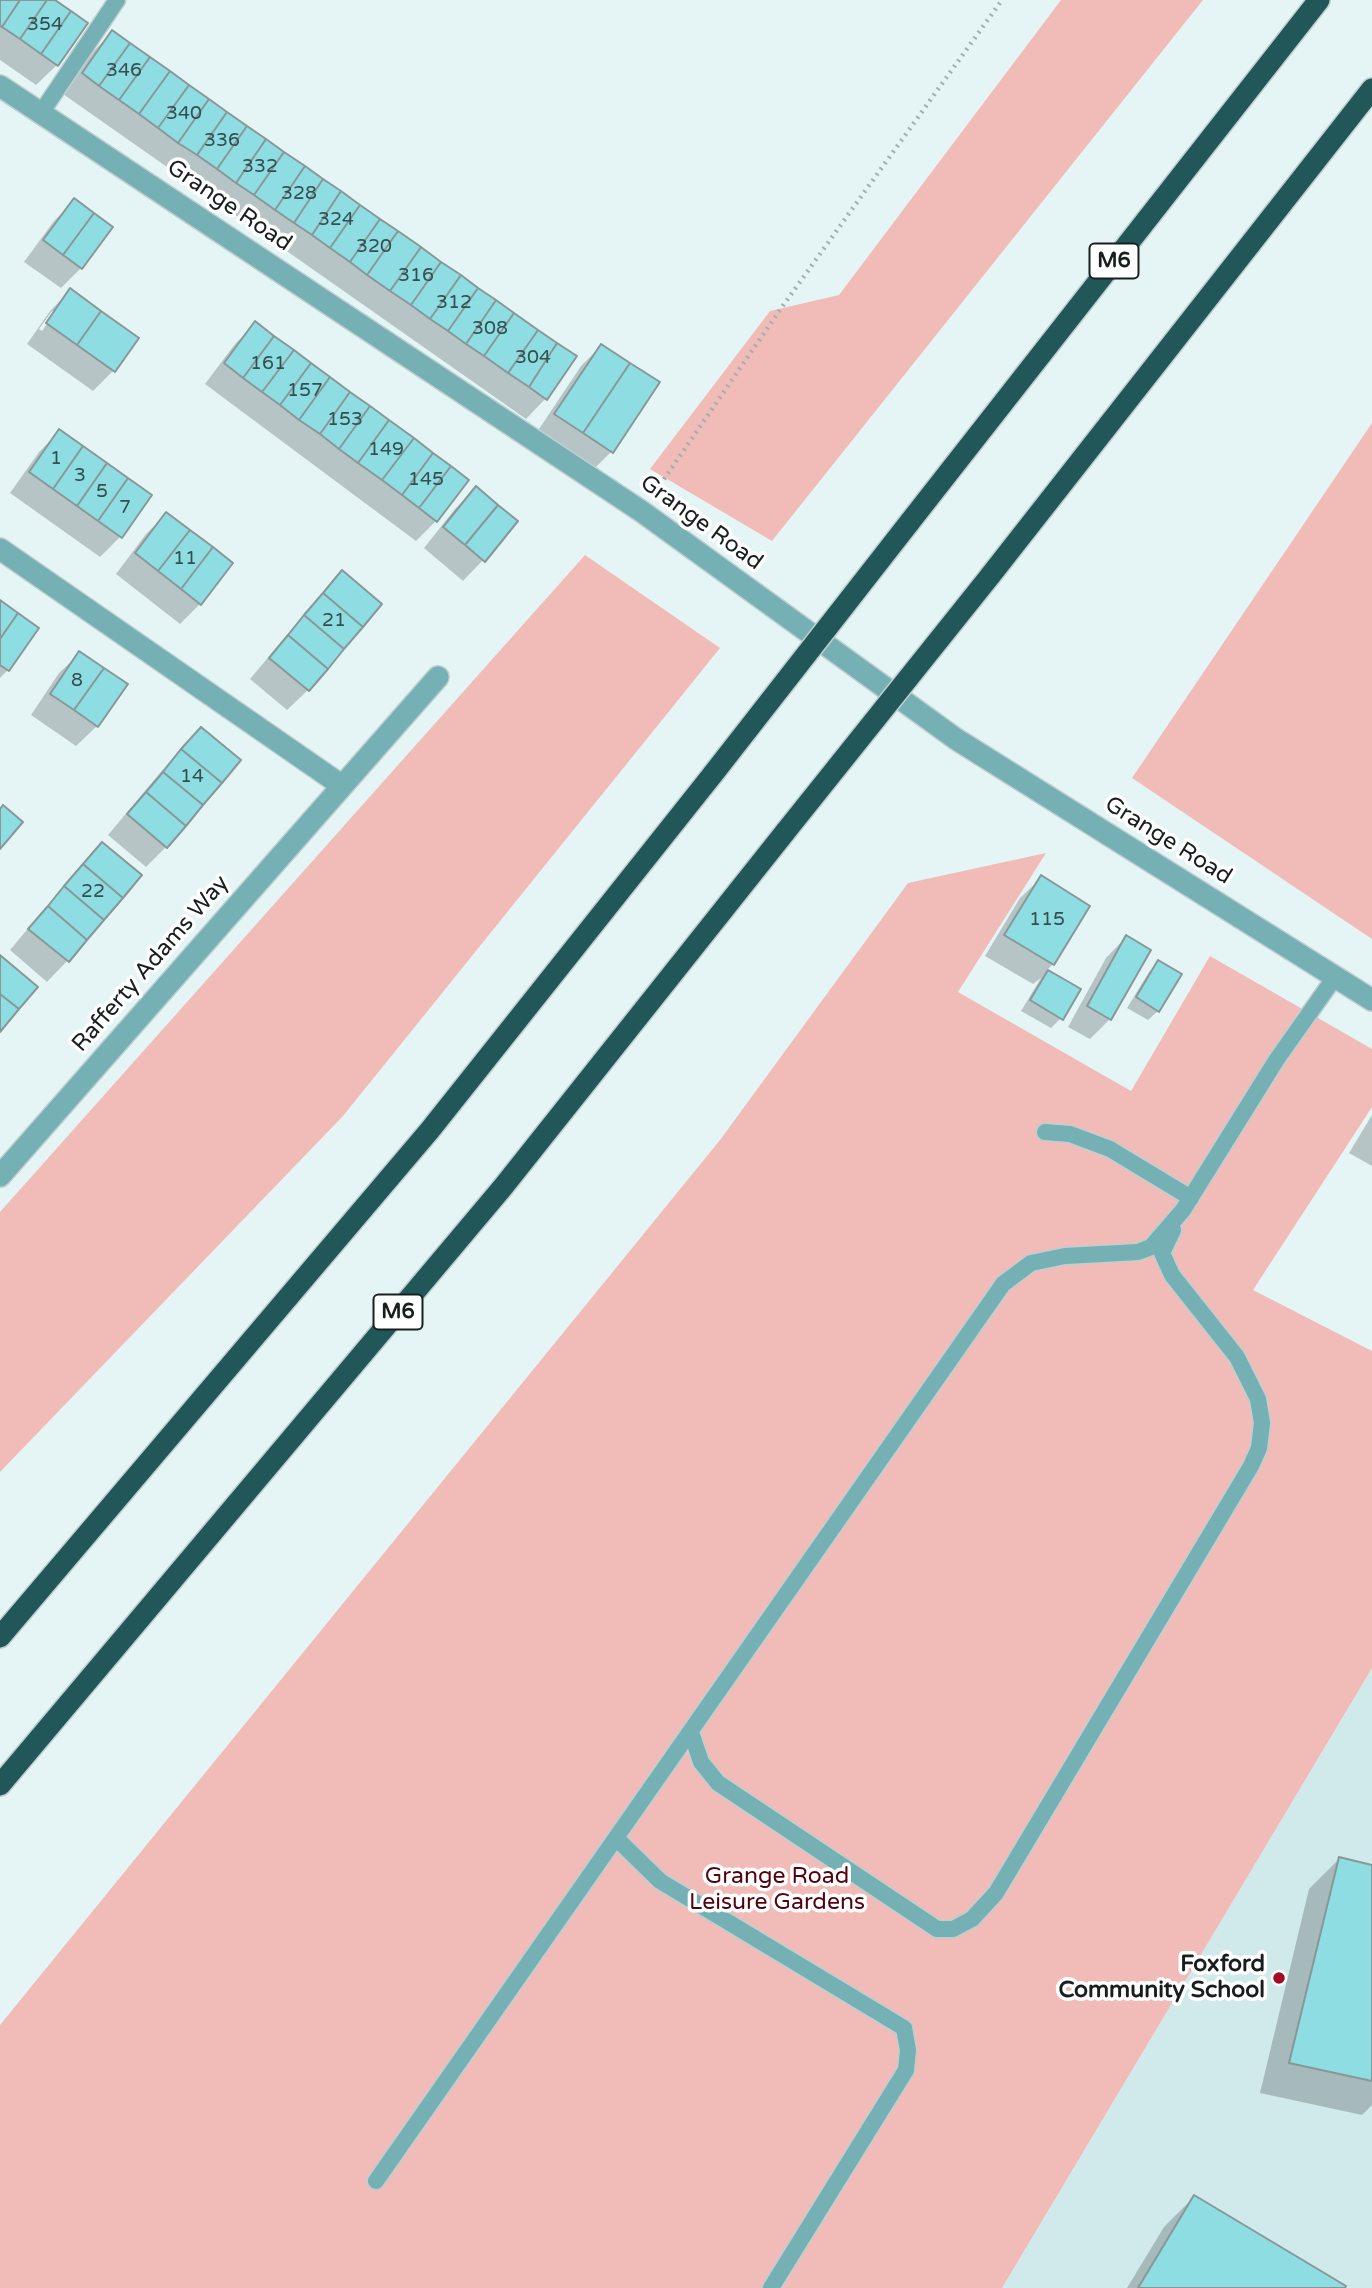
<!DOCTYPE html>
<html>
<head>
<meta charset="utf-8">
<style>
	body { margin:0 }
	canvas { display:block; background:#e5f5f6 }
</style>
</head>
<body>
<canvas width="1372" height="2288"></canvas>
<script>
const c = document.querySelector('canvas').getContext('2d');
c.lineJoin = 'round';
function fillPath(path, color) {
  c.fillStyle = color;
  c.fill(path, 'evenodd');
}
function poly(rows) {
  const path = new Path2D();
  for (const r of rows) {
    path.moveTo(r[0], r[1]);
    for (let i = 2; i < r.length; i += 2) path.lineTo(r[i], r[i + 1]);
  }
  return path;
}
function strokePath(path, color, width, dash) {
  c.strokeStyle = color;
  c.lineWidth = width;
  c.lineCap = dash ? 'butt' : 'round';
  c.setLineDash(dash || []);
  c.stroke(path);
}
function drawText(font, color, halo, rows, align = 'center') {
  c.font = font + ' "Varela Round",sans-serif';
  c.lineWidth = 7;
  c.setLineDash([]);
  c.textBaseline = 'middle';
  c.strokeStyle = halo;
  c.fillStyle = color;
  for (const [text, x, y, turn = 0] of rows) {
    c.save();
    c.translate(x, y);
    c.rotate((+turn || 0) * Math.PI / 180);
    c.textAlign = isNaN(turn) ? turn : align;
    if (halo) c.strokeText(text, 0, 0);
    c.fillText(text, 0, 0);
    c.restore();
  }
}
fillPath(poly([
	[1372,1668,1372,2288,1002,2288]
]), '#d0e9ea');
fillPath(poly([
	[1061,0,1203,0,772,541,650,469,770,311,839,295],
	[1372,423,1372,939,1132,778],
	[585,555,720,648,343,1116,0,1472,0,1212],
	[1046,853,958,992,1131,1091,1210,956,1372,1049,1372,1107,1253,1290,1372,1351,1372,1668,1002,2288,0,2288,0,2025,720,1140,908,883]
]), '#f1bcb8');
fillPath(poly([
	[0,0,52,0,86,23,57,65,36,85,0,60],
	[112,32,546,398,526,419,63,94,92,53],
	[75,200,81,268,61,288,24,262,54,221],
	[70,291,137,338,113,371,93,391,27,344,50,311],
	[52,311,56,311,42,331,39,329],
	[255,324,436,521,416,541,205,384,235,344],
	[601,346,611,452,591,472,535,435,581,366],
	[59,432,120,537,100,557,10,493,39,452],
	[476,488,483,560,463,581,424,548,455,509],
	[166,514,200,604,180,624,116,574,146,534],
	[342,572,380,604,308,690,287,710,250,679,322,593],
	[0,602,8,670,0,678],
	[80,653,125,685,97,726,76,746,31,715,59,673],
	[201,729,166,847,146,867,108,835,180,749],
	[102,844,139,875,67,961,47,982,10,950,82,864],
	[1041,878,1053,964,1046,971,1078,990,1061,1018,1051,1028,1021,1011,1041,978,1033,984,985,956,1020,898],
	[1126,937,1110,1019,1090,1039,1068,1027,1106,958],
	[1159,962,1158,1011,1148,1020,1127,1008,1149,972],
	[1372,1115,1372,1166,1349,1153],
	[1339,1859,1372,1867,1372,2105,1362,2115,1260,2093,1309,1889],
	[1194,2197,1343,2288,1127,2288,1164,2227]
]), '#0003');
const building = poly([
	[0,0,20,0,2,27,0,26,0,0],
	[20,0,47,0,20,39,2,27,20,0],
	[47,0,55,0,71,11,41,54,20,39,47,0],
	[71,11,88,23,58,66,41,54,71,11],
	[112,30,130,43,99,86,82,73,112,30],
	[130,43,150,57,119,100,99,86,130,43],
	[150,57,170,71,139,114,119,100,150,57],
	[170,71,189,85,158,128,139,114,170,71],
	[189,85,209,99,178,143,158,128,189,85],
	[209,99,227,112,197,155,178,143,209,99],
	[227,112,247,126,217,169,197,155,227,112],
	[247,126,266,139,236,183,217,169,247,126],
	[266,139,284,152,254,195,236,183,266,139],
	[284,152,305,166,275,210,254,195,284,152],
	[305,166,323,179,294,223,275,210,305,166],
	[323,179,341,191,312,235,294,223,323,179],
	[341,191,360,205,330,248,312,235,341,191],
	[74,198,94,213,63,255,43,240,74,198],
	[360,205,380,219,350,262,330,248,360,205],
	[94,213,113,227,82,269,63,255,94,213],
	[380,219,398,231,367,275,350,262,380,219],
	[398,231,421,247,390,291,367,275,398,231],
	[421,247,441,262,411,305,390,291,421,247],
	[441,262,461,275,430,319,411,305,441,262],
	[461,275,478,288,448,331,430,319,461,275],
	[70,288,101,311,77,345,46,323,70,288],
	[478,288,496,300,466,344,448,331,478,288],
	[496,300,514,313,484,356,466,344,496,300],
	[101,311,139,338,115,372,77,345,101,311],
	[514,313,538,330,508,373,484,356,514,313],
	[255,321,274,336,243,378,224,363,255,321],
	[538,330,557,343,529,387,508,373,538,330],
	[274,336,294,350,262,392,243,378,274,336],
	[557,343,577,356,547,400,529,387,557,343],
	[601,344,630,363,583,433,554,414,601,344],
	[294,350,311,363,280,405,262,392,294,350],
	[311,363,330,377,299,420,280,405,311,363],
	[630,363,660,382,613,453,583,433,630,363],
	[330,377,350,392,320,434,299,420,330,377],
	[350,392,370,406,339,449,320,434,350,392],
	[370,406,389,420,358,463,339,449,370,406],
	[389,420,414,438,382,480,358,463,389,420],
	[59,429,83,446,53,489,29,472,59,429],
	[414,438,433,453,402,495,382,480,414,438],
	[83,446,107,463,77,506,53,489,83,446],
	[433,453,451,466,419,508,402,495,433,453],
	[107,463,128,478,98,521,77,506,107,463],
	[451,466,469,480,437,522,419,508,451,466],
	[128,478,152,495,122,538,98,521,128,478],
	[476,486,498,505,465,545,443,527,476,486],
	[498,505,518,521,485,562,465,545,498,505],
	[166,512,190,530,158,571,135,553,166,512],
	[190,530,213,547,181,589,158,571,190,530],
	[213,547,233,563,201,605,181,589,213,547],
	[342,570,382,604,363,627,323,593,342,570],
	[323,593,363,627,344,649,304,615,323,593],
	[0,600,18,613,0,639,0,600],
	[18,613,39,628,9,671,0,665,0,639,18,613],
	[304,615,344,649,328,669,288,635,304,615],
	[288,635,328,669,309,691,269,658,288,635],
	[79,651,104,668,74,710,50,694,79,651],
	[104,668,128,684,98,727,74,710,104,668],
	[201,727,241,760,222,783,181,749,201,727],
	[181,749,222,783,203,805,163,772,181,749],
	[163,772,203,805,186,826,146,792,163,772],
	[146,792,186,826,167,848,127,814,146,792],
	[3,805,23,822,0,849,0,809,3,805],
	[102,842,142,875,123,898,83,864,102,842],
	[83,864,123,898,104,920,64,886,83,864],
	[1041,875,1090,906,1054,965,1004,935,1041,875],
	[64,886,104,920,87,940,48,906,64,886],
	[48,906,87,940,69,962,28,929,48,906],
	[1126,935,1151,950,1111,1020,1087,1006,1126,935],
	[0,955,38,987,19,1009,0,994,0,955],
	[1158,960,1182,974,1159,1012,1136,997,1158,960],
	[1048,970,1081,989,1063,1020,1030,1000,1048,970],
	[0,994,19,1009,0,1032,0,994],
	[1339,1857,1372,1865,1372,2081,1289,2063,1339,1857],
	[1194,2195,1346,2286,1345,2288,1138,2288,1194,2195]
]);
fillPath(building, '#8ddde2');
strokePath(building, '#889797', 2);
const lane = poly([
	[41,113,117,0],
	[1045,1132,1070,1134,1110,1149,1191,1198],
	[691,1732,701,1762,718,1783,937,1929,953,1929,972,1919,996,1893,1251,1466,1259,1448,1262,1423,1258,1399,1237,1357,1172,1275,1162,1253,1173,1230],
	[616,1838,660,1881,904,2028,908,2050,906,2070,771,2288],
	[376,2181,1003,1284,1031,1263,1065,1256,1138,1252,1151,1247,1183,1210,1277,1059,1335,977]
]);
const street = poly([
	[0,86,641,511,956,739,1372,1000],
	[0,549,341,785],
	[0,1176,438,677]
]);
const highway = poly([
	[909,523,1319,0],
	[990,576,1372,89],
	[0,1637,430,1130,713,774],
	[0,1785,503,1187,786,831]
]);
strokePath(lane, '#c0cecf', 19);
strokePath(street, '#c0cecf', 24);
strokePath(highway, '#c0cecf', 24);
strokePath(poly([
	[660,485,782,307,1002,0]
]), '#a2afb0', 4.5, [2, 5]);
strokePath(lane, '#74b0b4', 16);
strokePath(street, '#74b0b4', 21);
strokePath(highway, '#22575a', 21);
const highwayBridge = poly([
	[713,774,909,523],
	[786,831,990,576]
]);
strokePath(highwayBridge, '#c0cecf', 24, []);
strokePath(highwayBridge, '#22575a', 21);
for (const [x, y, r, color] of [
	[1279,1978,7,"#a50a23"]
]) {
  const dot = new Path2D();
  dot.arc(x, y, r, 0, 2 * Math.PI);
  c.fillStyle = color;
  c.fill(dot);
  strokePath(dot, '#fefffe', 2.5);
}
drawText('19px', '#354e4f', null, [
	["354",45,25],
	["346",124,71],
	["340",184,114],
	["336",222,141],
	["332",260,167],
	["328",299,194],
	["324",336,220],
	["320",374,247],
	["316",416,276],
	["312",454,303],
	["308",490,329],
	["304",533,358],
	["161",268,364],
	["157",305,391],
	["153",345,420],
	["149",386,450],
	["1",56,459],
	["3",80,476],
	["145",426,480],
	["5",102,492],
	["7",125,508],
	["11",185,559],
	["21",334,621],
	["8",77,681],
	["14",192,777],
	["22",93,892],
	["115",1047,920]
]);
for (const [x, y, w] of [
	[1114,261,49],
	[398,1312,49]
]) {
  const box = new Path2D();
  box.roundRect(x - w / 2, y - 17.5, w, 35, 5);
  c.fillStyle = '#fefffe';
  c.fill(box);
  strokePath(box, '#181e1e', 2);
}
drawText('bold 21px', '#181e1e', null, [
	["M6",1114,261],
	["M6",398,1312]
]);
drawText('23px', '#181e1e', '#fefffe', [
	["Grange Road",229,206,34],
	["Grange Road",701,523,36],
	["Grange Road",1168,841,32],
	["Rafferty Adams Way",151,964,-49]
]);
drawText('23px', '#52030d', '#fefffe', [
	["Grange Road",777,1877],
	["Leisure Gardens",777,1903]
]);
drawText('bold 23px', '#181e1e', '#fefffe', [
	["Foxford",1265,1965],
	["Community School",1265,1991]
], 'right');
</script>
</body>
</html>
